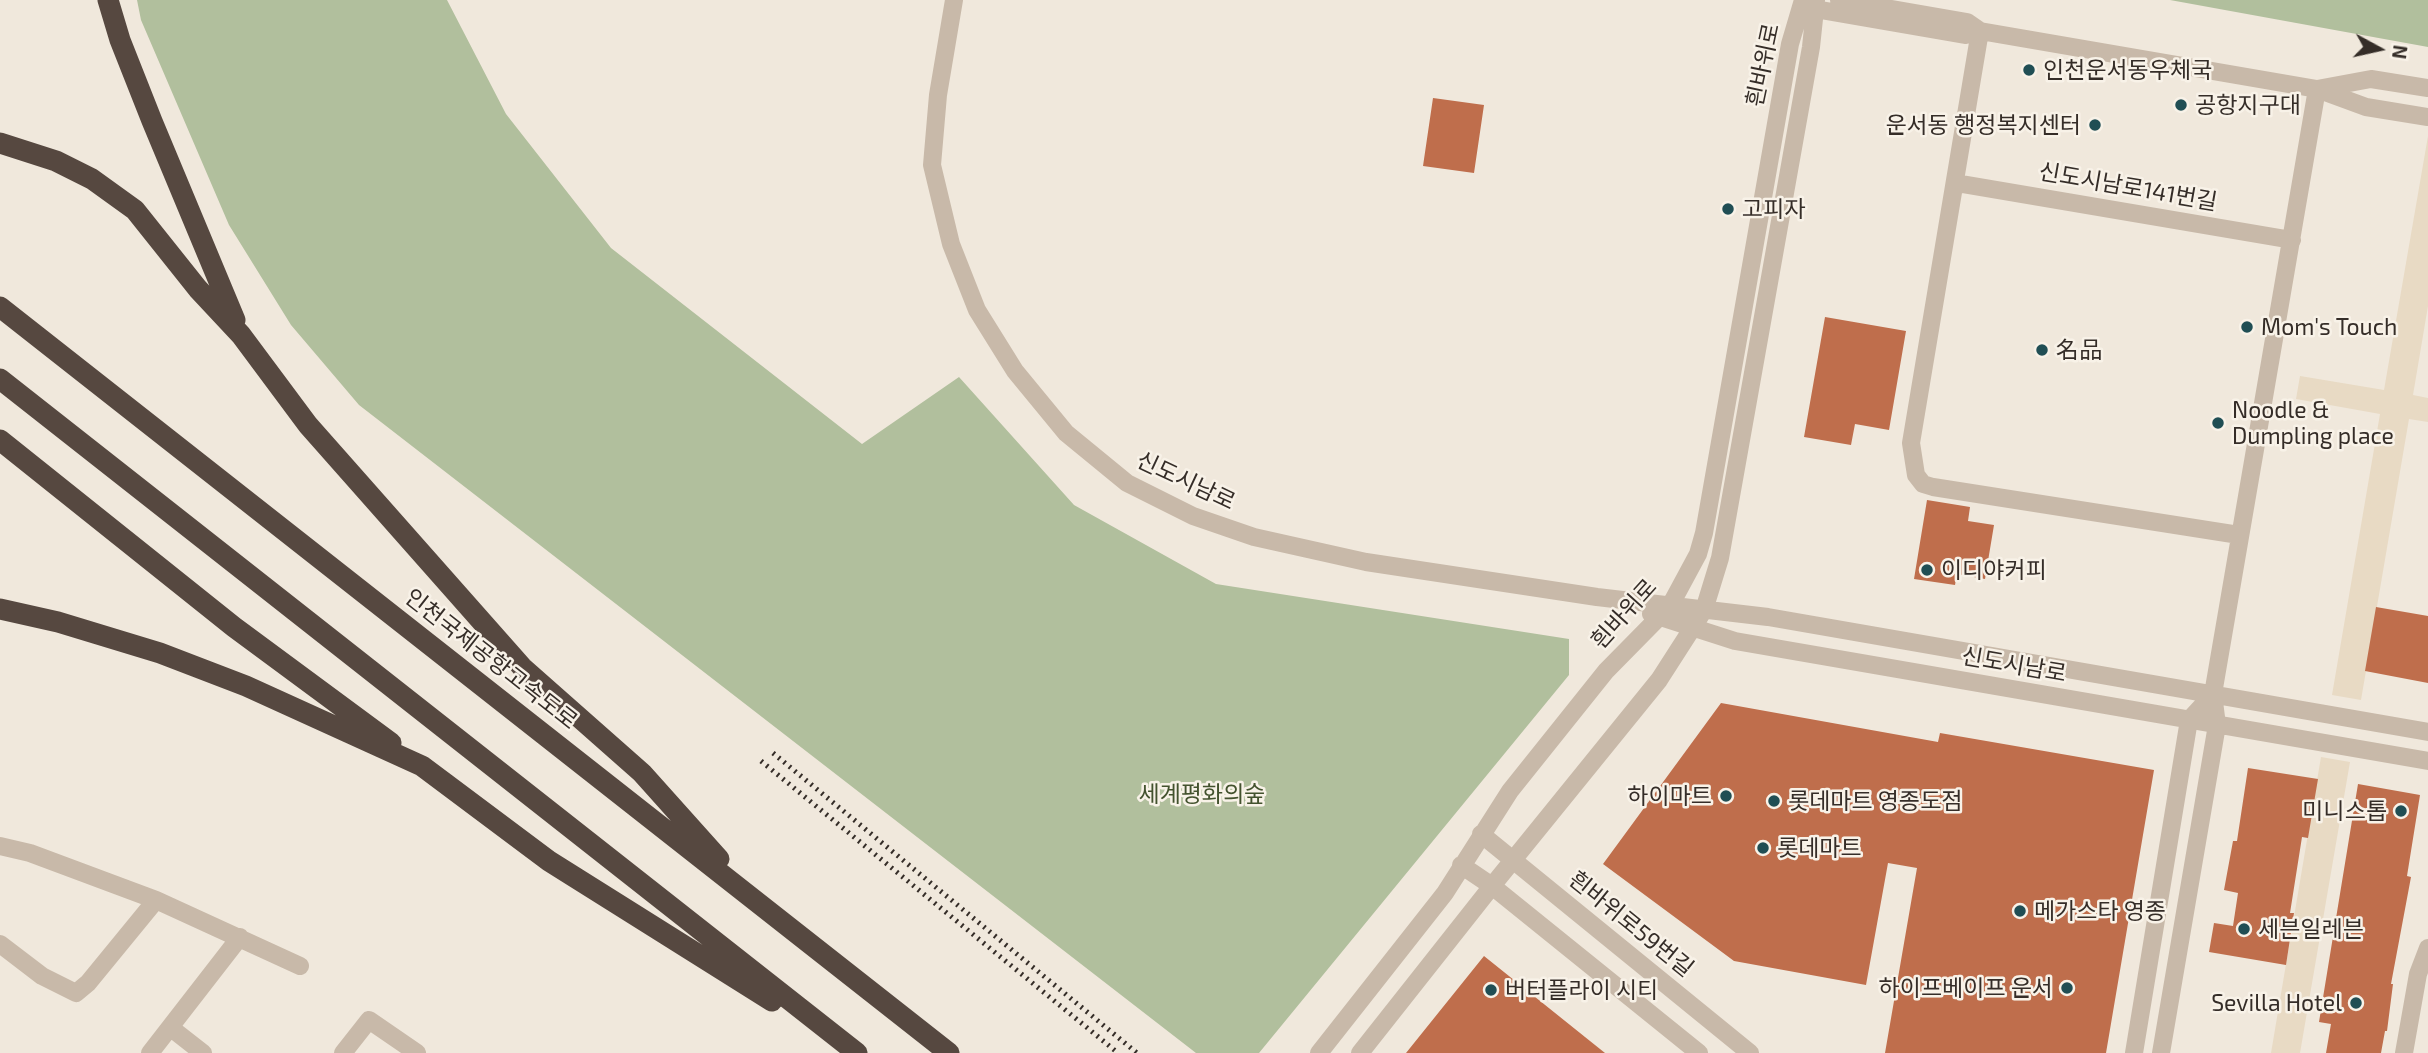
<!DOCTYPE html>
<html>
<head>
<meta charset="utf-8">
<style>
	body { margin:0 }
	#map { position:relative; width:2428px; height:1053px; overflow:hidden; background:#f0e8dc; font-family:"Exo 2",sans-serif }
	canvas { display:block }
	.north { position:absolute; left:2344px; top:14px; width:70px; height:70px; -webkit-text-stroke:5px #f8f2e8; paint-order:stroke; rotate:98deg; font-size:19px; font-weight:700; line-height:28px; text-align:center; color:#352d28 }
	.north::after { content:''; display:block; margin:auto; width:24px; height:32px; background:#352d28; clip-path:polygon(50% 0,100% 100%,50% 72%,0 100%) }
</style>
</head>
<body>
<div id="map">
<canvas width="2428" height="1053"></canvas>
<div class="north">N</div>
</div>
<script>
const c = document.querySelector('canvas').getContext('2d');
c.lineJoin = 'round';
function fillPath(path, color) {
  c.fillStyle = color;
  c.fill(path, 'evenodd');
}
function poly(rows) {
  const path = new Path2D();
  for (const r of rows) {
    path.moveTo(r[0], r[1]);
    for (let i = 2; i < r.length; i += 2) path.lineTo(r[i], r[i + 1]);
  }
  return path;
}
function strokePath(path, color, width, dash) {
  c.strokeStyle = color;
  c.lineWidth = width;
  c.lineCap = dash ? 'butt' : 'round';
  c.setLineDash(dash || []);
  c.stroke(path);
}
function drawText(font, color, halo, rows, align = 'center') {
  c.font = font + ' "Exo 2","Noto Sans KR",sans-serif';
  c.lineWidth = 5;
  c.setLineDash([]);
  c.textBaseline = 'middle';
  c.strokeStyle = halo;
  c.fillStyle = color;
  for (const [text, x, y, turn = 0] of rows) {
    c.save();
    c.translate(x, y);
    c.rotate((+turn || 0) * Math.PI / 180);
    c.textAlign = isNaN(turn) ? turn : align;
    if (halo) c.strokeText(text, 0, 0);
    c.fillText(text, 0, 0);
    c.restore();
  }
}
fillPath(poly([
	[137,0,447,0,506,114,611,248,862,444,959,377,1074,505,1216,584,1569,639,1569,675,1259,1053,1196,1053,359,405,291,325,229,225,141,20],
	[2170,0,2428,0,2428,47]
]), '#b1bf9d');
fillPath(poly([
	[2428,136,2428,306,2413,395,2428,398,2428,422,2409,419,2361,700,2332,695,2380,414,2296,399,2300,376,2384,390],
	[2321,757,2350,762,2300,1053,2271,1053]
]), '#e8dac4');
fillPath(poly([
	[1433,98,1484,105,1474,173,1423,166],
	[1825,317,1906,331,1889,430,1855,424,1851,445,1804,437],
	[1927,500,1970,507,1968,521,1994,525,1985,579,1957,574,1955,585,1914,579],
	[2376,607,2428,616,2428,683,2365,671],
	[1721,703,1938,742,1940,733,2154,770,2106,1053,1885,1053,1917,868,1888,863,1866,985,1734,961,1603,864],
	[2248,768,2318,779,2308,838,2302,837,2290,913,2294,913,2286,965,2209,952,2214,923,2233,926,2238,893,2224,890,2233,841,2237,841],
	[2358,784,2420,795,2407,876,2411,877,2391,984,2393,984,2387,1031,2385,1031,2381,1053,2326,1053,2331,1024,2319,1022],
	[1484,956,1585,1037,1605,1053,1406,1053]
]), '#bf6e4c');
strokePath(poly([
	[954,0,938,95,932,165,951,244,977,310,1015,371,1066,433,1127,483,1193,516,1254,537,1366,562,1597,597,1768,617,2428,732],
	[1839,0,1967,22,1980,31],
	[1803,7,1965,35,1980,31,2317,89,2366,107,2428,117],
	[1980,31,1911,443,1916,475,1923,484,1933,487,2239,535],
	[2317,89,2371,79,2428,88],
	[1956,183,2292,240],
	[1651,614,1735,641,2428,761],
	[1481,834,1750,1053],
	[0,846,30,853,156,900,300,966],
	[1461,865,1492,886,1699,1053],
	[0,944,42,976,76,993,88,983,156,900],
	[171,1028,203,1053],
	[150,1053,240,937],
	[343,1053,369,1020,417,1053],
	[1319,1053,1445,893,1510,791,1606,671,1670,606,1698,554,1704,533,1790,44,1803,0],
	[1360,1053,1492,886,1659,680,1704,610,1720,558,1811,47,1816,0],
	[2134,1053,2189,720,2213,694],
	[2161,1053,2217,725,2213,694,2317,89],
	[2404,1053,2418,974,2428,948]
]), '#c8b9a9', 18);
strokePath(poly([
	[108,0,120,40,152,121,235,320],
	[0,143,56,161,92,179,135,210,198,289,241,335,308,425,522,667,642,773,719,859],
	[0,307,949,1053],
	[0,379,857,1053],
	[0,440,234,627,391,743],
	[0,609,58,622,160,653,246,686,422,766,549,861,772,1001]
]), '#564840', 21);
strokePath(poly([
	[773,753,1137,1053],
	[761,761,1118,1053]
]), '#352d28', 5, [2, 5]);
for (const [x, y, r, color] of [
	[2029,70,7,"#204e54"],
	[2181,105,7,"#204e54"],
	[2095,125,7,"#204e54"],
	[1728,209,7,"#204e54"],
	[2247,327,7,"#204e54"],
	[2042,350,7,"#204e54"],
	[2218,423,7,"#204e54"],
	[1927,570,7,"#204e54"],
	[1726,796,7,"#204e54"],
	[1774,801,7,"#204e54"],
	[2401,811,7,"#204e54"],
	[1763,848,7,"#204e54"],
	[2020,911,7,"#204e54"],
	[2244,929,7,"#204e54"],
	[2067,988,7,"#204e54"],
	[1491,990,7,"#204e54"],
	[2356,1003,7,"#204e54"]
]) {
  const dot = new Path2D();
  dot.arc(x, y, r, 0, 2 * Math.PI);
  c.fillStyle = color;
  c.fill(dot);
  strokePath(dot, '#f8f2e8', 2.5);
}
drawText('23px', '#352d28', '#f8f2e8', [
	["흰바위로",1763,65,-78],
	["신도시남로141번길",2128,187,10],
	["신도시남로",1186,481,25],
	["흰바위로",1624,614,-48],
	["인천국제공항고속도로",491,659,38],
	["신도시남로",2014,665,10],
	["흰바위로59번길",1631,924,39]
]);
drawText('23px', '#352d28', '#f8f2e8', [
	["인천운서동우체국",2043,70],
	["공항지구대",2195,105],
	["운서동 행정복지센터",2081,125,"right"],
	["고피자",1742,209],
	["Mom's Touch",2261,327],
	["名品",2056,350],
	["Noodle &",2232,410],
	["Dumpling place",2232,436],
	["이디야커피",1941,570],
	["하이마트",1712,796,"right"],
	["롯데마트 영종도점",1788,801],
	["미니스톱",2387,811,"right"],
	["롯데마트",1777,848],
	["메가스타 영종",2034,911],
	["세븐일레븐",2258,929],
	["하이프베이프 운서",2053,988,"right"],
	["버터플라이 시티",1505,990],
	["Sevilla Hotel",2342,1003,"right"]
], 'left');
drawText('23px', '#43522e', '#f8f2e8', [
	["세계평화의숲",1202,794]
]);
</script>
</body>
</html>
